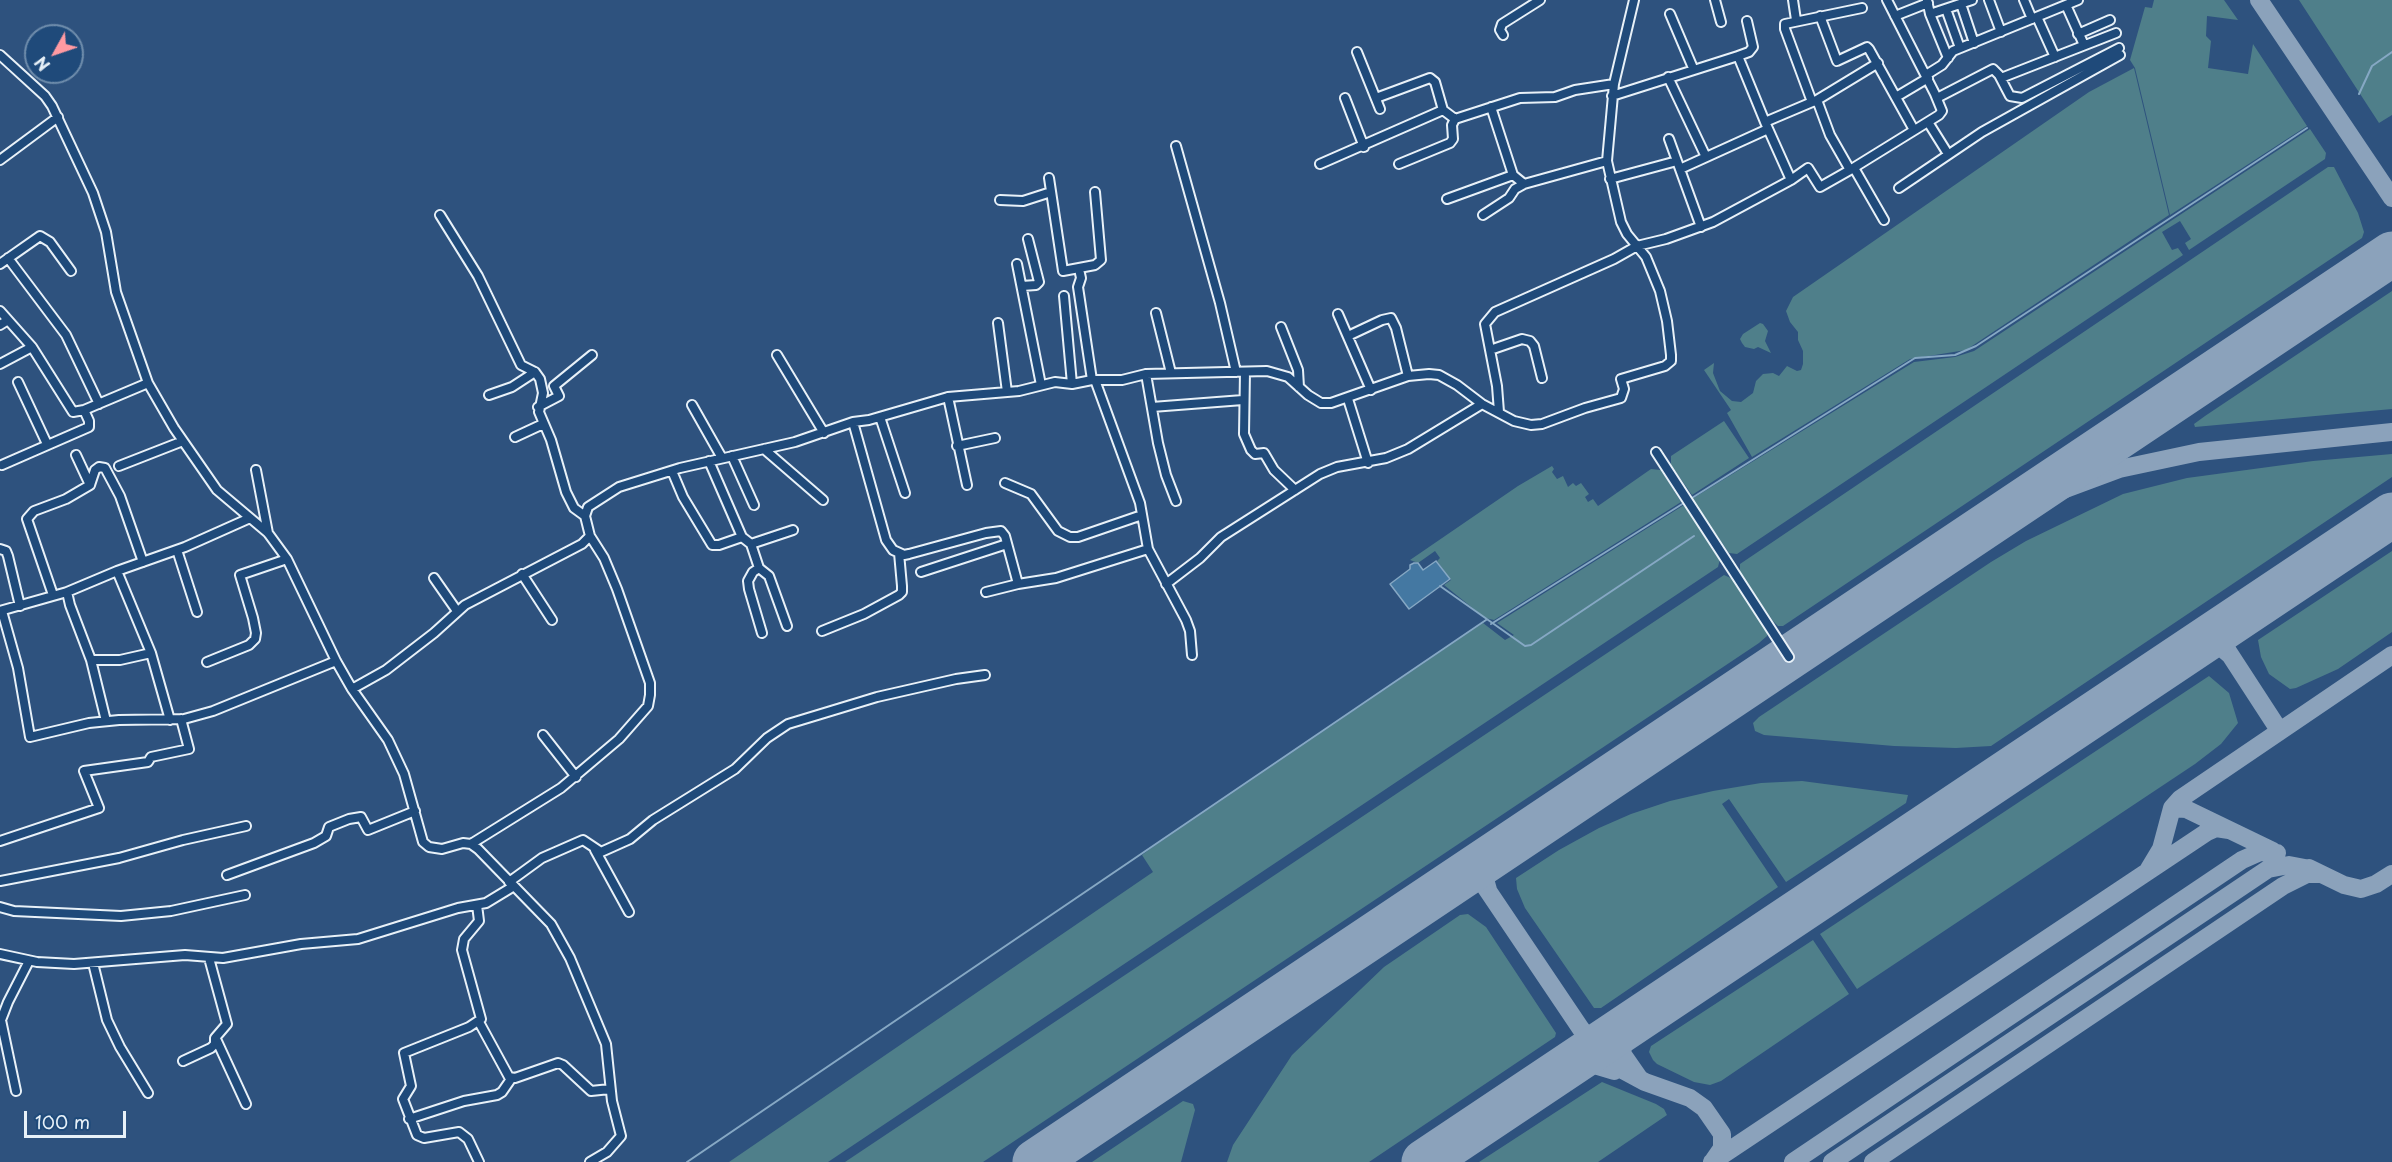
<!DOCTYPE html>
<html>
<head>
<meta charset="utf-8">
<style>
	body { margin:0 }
	#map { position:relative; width:2392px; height:1162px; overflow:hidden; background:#2e527e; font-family:"Playpen Sans",sans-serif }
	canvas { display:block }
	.north { position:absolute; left:24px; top:24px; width:60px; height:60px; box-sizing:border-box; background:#1f4a7a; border:2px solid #6f8dac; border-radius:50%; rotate:230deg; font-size:16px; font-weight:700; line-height:24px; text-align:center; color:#e8f1f8 }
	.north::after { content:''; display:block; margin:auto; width:21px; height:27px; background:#ff9aa2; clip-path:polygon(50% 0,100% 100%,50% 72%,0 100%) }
	.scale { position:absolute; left:24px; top:1111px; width:102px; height:27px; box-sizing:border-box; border:3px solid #e8f1f8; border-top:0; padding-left:8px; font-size:18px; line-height:21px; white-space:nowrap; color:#e8f1f8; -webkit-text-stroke:4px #1f4a7a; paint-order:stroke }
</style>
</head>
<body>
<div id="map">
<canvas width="2392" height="1162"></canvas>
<div class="north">N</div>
<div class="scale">100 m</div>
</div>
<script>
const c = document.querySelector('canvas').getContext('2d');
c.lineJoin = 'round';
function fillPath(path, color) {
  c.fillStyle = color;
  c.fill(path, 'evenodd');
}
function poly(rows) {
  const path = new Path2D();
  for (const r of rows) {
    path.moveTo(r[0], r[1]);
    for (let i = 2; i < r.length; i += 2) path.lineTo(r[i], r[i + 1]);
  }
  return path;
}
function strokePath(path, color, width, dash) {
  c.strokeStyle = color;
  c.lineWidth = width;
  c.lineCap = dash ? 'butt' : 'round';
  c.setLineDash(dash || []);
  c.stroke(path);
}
fillPath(poly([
	[2154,0,2224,0,2238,20,2207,16,2206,36,2211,41,2208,68,2248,74,2253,44,2307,126,2170,215,2135,68,2130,60,2145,7,2152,8],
	[2299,0,2392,0,2392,115,2379,123],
	[2134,68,2169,215,1966,350,1910,359,1752,457,1727,413,1731,410,1704,370,1714,363,1713,373,1720,391,1732,401,1741,402,1753,393,1756,381,1763,374,1773,373,1779,376,1787,366,1797,371,1801,370,1803,364,1803,351,1798,340,1798,332,1790,322,1786,311,1793,297,2089,92],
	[2310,129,2326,153,2325,159,2189,250,2185,243,2191,239,2180,221,2162,232,2172,250,2178,248,2183,255,1737,554,1729,553,1692,499,1914,362,1955,357,1974,351],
	[2328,167,2334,167,2358,213,2364,232,2362,238,1783,626,1778,626,1773,621,1740,573,1740,564],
	[2392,291,2392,409,2195,427,2194,424,2205,416],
	[1760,323,1763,324,1768,331,1765,341,1771,353,1758,347,1754,349,1745,347,1742,343,1740,339,1743,334],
	[1724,421,1749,458,1692,495,1671,465,1671,456],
	[2392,454,2392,477,1991,746,1956,748,1894,746,1764,735,1755,731,1753,723,1759,717,1991,562,2026,541,2123,494,2187,478,2313,461],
	[1552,466,1554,469,1552,472,1557,479,1563,476,1568,487,1573,483,1576,486,1581,483,1589,494,1585,497,1588,502,1593,499,1598,506,1651,469,1661,470,1681,502,1494,620,1485,618,1444,585,1451,580,1437,561,1440,558,1435,551,1418,563,1410,560,1518,486],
	[1684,505,1720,559,1718,567,828,1162,729,1162,1153,872,1142,855,1150,849,1483,623,1505,640,1514,635,1497,623],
	[2392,551,2392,632,2338,669,2296,688,2290,689,2269,674,2261,657,2258,640],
	[1724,575,1733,579,1767,630,1767,636,1759,643,983,1162,845,1162],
	[2209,676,2229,693,2238,723,2221,744,2195,764,1857,989,1820,934],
	[1802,781,1908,795,1906,803,1786,882,1729,799,1722,804,1778,887,1601,1008,1594,1008,1525,908,1517,889,1516,878,1559,850,1599,828,1631,814,1670,801,1713,791,1761,783],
	[1468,914,1486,927,1556,1033,1555,1037,1369,1162,1227,1162,1233,1145,1292,1055,1384,967,1460,915],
	[1813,940,1849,994,1721,1081,1710,1085,1694,1082,1657,1064,1653,1060,1649,1052,1651,1046],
	[1602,1082,1656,1104,1664,1109,1667,1115,1598,1162,1479,1162],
	[1183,1101,1193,1104,1195,1110,1181,1162,1092,1162]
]), '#4f7f8a');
const water = poly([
	[1436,561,1450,579,1409,609,1390,584,1410,569,1410,565,1414,563,1418,563,1423,570,1436,561]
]);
fillPath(water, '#4478a2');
strokePath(water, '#86a8c4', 1.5);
strokePath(poly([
	[2359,94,2372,66,2392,52],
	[1440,586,1525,646,1531,645,1694,536],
	[1491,624,1907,363,1915,358,1955,355,1976,346,2307,128],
	[687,1162,1486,620]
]), '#86a8c4', 2);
strokePath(poly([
	[2259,0,2392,198],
	[2381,261,2392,251],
	[1955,546,2041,498,2119,469,2199,452,2392,432],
	[2235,620,2224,632,2227,650,2279,730],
	[2197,645,2206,641,2215,642,2230,655],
	[2172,808,2186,809,2273,851],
	[2309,868,2344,885,2361,889,2376,884,2392,874],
	[2149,869,2161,849,2172,808,2180,799,2392,655],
	[1460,877,1468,875,1482,882,1581,1029,1608,1062,1645,1082,1690,1098,1704,1108,1722,1134,1722,1148,1713,1161],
	[1488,890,1483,872,1484,864,1491,857],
	[1567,1067,1577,1062,1584,1062,1614,1071],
	[1639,1078,1623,1055,1621,1040,1630,1026,1643,1015],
	[1039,1162,1043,1157],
	[1712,1162,2207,832,2216,828,2229,830],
	[1793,1162,2242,860,2260,852,2277,853],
	[1832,1162,2268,869,2289,865,2310,869],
	[1873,1162,2283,886,2307,874,2319,874]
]), '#8ba2bb', 18);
strokePath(poly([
	[1035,1162,2392,254],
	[1424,1162,2392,515]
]), '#8ba2bb', 45);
const minor = poly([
	[1715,0,1721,22],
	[1793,0,1796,20],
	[1927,0,1930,14,1948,58],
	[1989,0,2001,32],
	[2024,0,2032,19],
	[1961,4,1974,43],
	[2066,5,2084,45],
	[1946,9,1960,48],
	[1670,14,1693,68],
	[1930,14,1972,0],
	[1820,16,1837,61,1867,47,1869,49,1914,130],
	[1895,16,1928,3],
	[2037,17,2055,57],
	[2078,34,2110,20],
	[1503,35,1500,30,1502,24,1540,0],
	[1357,52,1380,109],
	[0,55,45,96,52,106,93,193,106,232,116,292,148,383,174,428,217,490,268,533,287,559,336,661,352,689],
	[1738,56,1749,52,1753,47,1747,21],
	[1926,75,1942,65,1953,51,2078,0],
	[1668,77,1706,157],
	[2001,78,2116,33],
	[1612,96,1738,56,1765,122,1817,100,1830,135,1850,170,1820,187,1808,168,1791,180,1765,122],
	[1896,97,1928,78],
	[1345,98,1364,147],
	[1376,98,1430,78,1435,82,1443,110],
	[1937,98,1993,69,1999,75,2010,96,2022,98,2119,48],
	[1817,100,1878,63],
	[1812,102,1785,29,1785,24,1862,8],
	[1491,107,1513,175,1524,184],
	[1928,122,1948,154],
	[1669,139,1701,227],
	[1176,146,1220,303,1236,372],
	[0,160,58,117],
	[1320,164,1443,110,1455,119],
	[1399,164,1450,143,1453,139,1452,125,1455,119,1520,98,1555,97,1575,90,1614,84],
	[1854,168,1884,220],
	[1680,169,1768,129],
	[1850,170,1939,115,1942,111,1935,94,1887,0],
	[1049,178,1063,271,1095,265,1101,260,1095,192],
	[1610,179,1677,161],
	[1899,188,1982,132,2120,55],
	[1447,199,1513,175],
	[1000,200,1023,201,1051,192],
	[440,215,478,276,521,365,535,372,540,379,543,393,539,412,551,440,566,492,574,508,585,516],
	[1483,215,1509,198,1515,189,1524,184,1607,161],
	[8,258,66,335,99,404],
	[0,264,40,236,50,242,71,271],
	[1017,264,1041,385],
	[1079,269,1081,278,1078,287,1092,380],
	[1022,286,1036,285,1039,282,1028,239],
	[1064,296,1072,384],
	[0,311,32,347,73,412,84,410,148,383],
	[1156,313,1171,373],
	[1338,314,1371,390],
	[998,323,1007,392],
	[0,325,8,320],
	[1281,327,1298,370,1299,387],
	[1348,336,1382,320,1391,318,1396,328,1408,376],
	[1490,350,1522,339,1530,341,1534,346,1542,378],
	[777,355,824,433],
	[0,364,32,347],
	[1245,372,1244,434,1251,450,1255,454,1264,453,1274,470,1295,490],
	[1146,374,1158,443,1166,475,1176,501],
	[1095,380,1140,503,1148,549,1186,620,1190,631,1192,655],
	[18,382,47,444],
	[489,395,512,387,535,372],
	[948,397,967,485],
	[1348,399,1368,463],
	[692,405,722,458],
	[538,407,559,396,554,386,592,355],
	[1152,407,1243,400],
	[1499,412,1497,386,1485,324,1495,312,1614,259,1637,246,1666,239,1713,222,1791,180],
	[880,417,905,493],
	[853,422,886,540,893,550,904,555,909,554,986,533,1001,531,1005,536,1018,584],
	[515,437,543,424],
	[957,446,995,438],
	[764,449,823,500],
	[1656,452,1789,657],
	[76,455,90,485],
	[732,456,754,505],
	[709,461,742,537],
	[2,465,89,427,89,421,84,410],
	[119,466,183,441],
	[256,470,268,533],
	[672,471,683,497,712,545,719,545,742,537,751,544,759,568,753,572,748,581,749,589,762,633],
	[1005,483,1031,494,1058,531,1070,537,1078,537,1142,515],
	[751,544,793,530],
	[0,549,6,551,8,556,20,606],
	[177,550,197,612],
	[759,568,769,576,787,626],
	[117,571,151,653,170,720],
	[921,572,1007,544],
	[522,574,552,620],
	[434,578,457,611],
	[1166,584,1200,558,1221,537,1320,474,1337,467,1386,458,1408,449,1482,404],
	[67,592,70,605,91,660,106,721],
	[986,592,1018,584,1056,578,1148,549],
	[53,595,27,519,34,511,66,499,90,485,95,470,99,467,105,468,120,496,143,562],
	[0,611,67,592,117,571,185,547,250,518],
	[2,611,18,668,30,737,89,723,119,720,184,719,213,711,336,661],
	[822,631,864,614,899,595,902,592,902,586,899,553],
	[91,660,120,660,151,653],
	[207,662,249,645,255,639,256,633,253,618,240,575,287,559],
	[543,735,576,777],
	[0,841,99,808,84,771,148,762,151,757,189,749,181,719],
	[471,844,561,788,619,739,648,706,650,695,650,683,617,589,604,558,590,536],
	[595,850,629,912],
	[227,875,314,843,326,836,329,827,349,819,361,817,368,830,415,811],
	[0,881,119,858,183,840,246,826],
	[509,882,542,858,583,840,601,852,630,839,653,820,735,769,767,738,788,724,877,697,956,679,985,675],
	[477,905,479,921,464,939,462,950,481,1019,469,1027,404,1053,411,1086,403,1099,417,1135,424,1138,459,1132,468,1139,479,1162],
	[0,907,14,911,121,916,171,911,245,895],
	[0,954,37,962,74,964,185,955,223,958,301,944,358,939,458,908,486,903,514,886],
	[93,963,107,1020,120,1047,148,1093],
	[479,1022,509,1077,515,1078,558,1063,563,1065,591,1091,610,1089],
	[216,1039,246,1104],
	[183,1061,211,1048,215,1044,215,1038,227,1024,209,958],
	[16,1091,1,1020,8,1002,29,961],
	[409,1119,464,1101,497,1095,502,1092,511,1079],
	[590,1162,607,1152,621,1136,612,1101,606,1044,570,958,551,924,478,849,471,844,463,843,442,849,429,847,423,842,404,774,388,740,352,689,386,670,434,633,465,605,582,544,590,536,585,516,588,507,619,487,680,468,795,442,853,422,869,420,948,397,1019,391,1055,382,1072,384,1092,380,1122,380,1146,374,1267,371,1288,377,1308,395,1321,403,1331,403,1408,376,1429,374,1439,375,1457,385,1482,404,1514,421,1531,425,1542,424,1585,408,1621,398,1624,389,1621,379,1665,366,1671,361,1671,355,1667,321,1660,291,1646,257,1627,234,1621,222,1607,161,1614,84,1634,0]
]);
strokePath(minor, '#e8f1f8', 12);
strokePath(minor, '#1f4a7a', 8);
</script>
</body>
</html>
